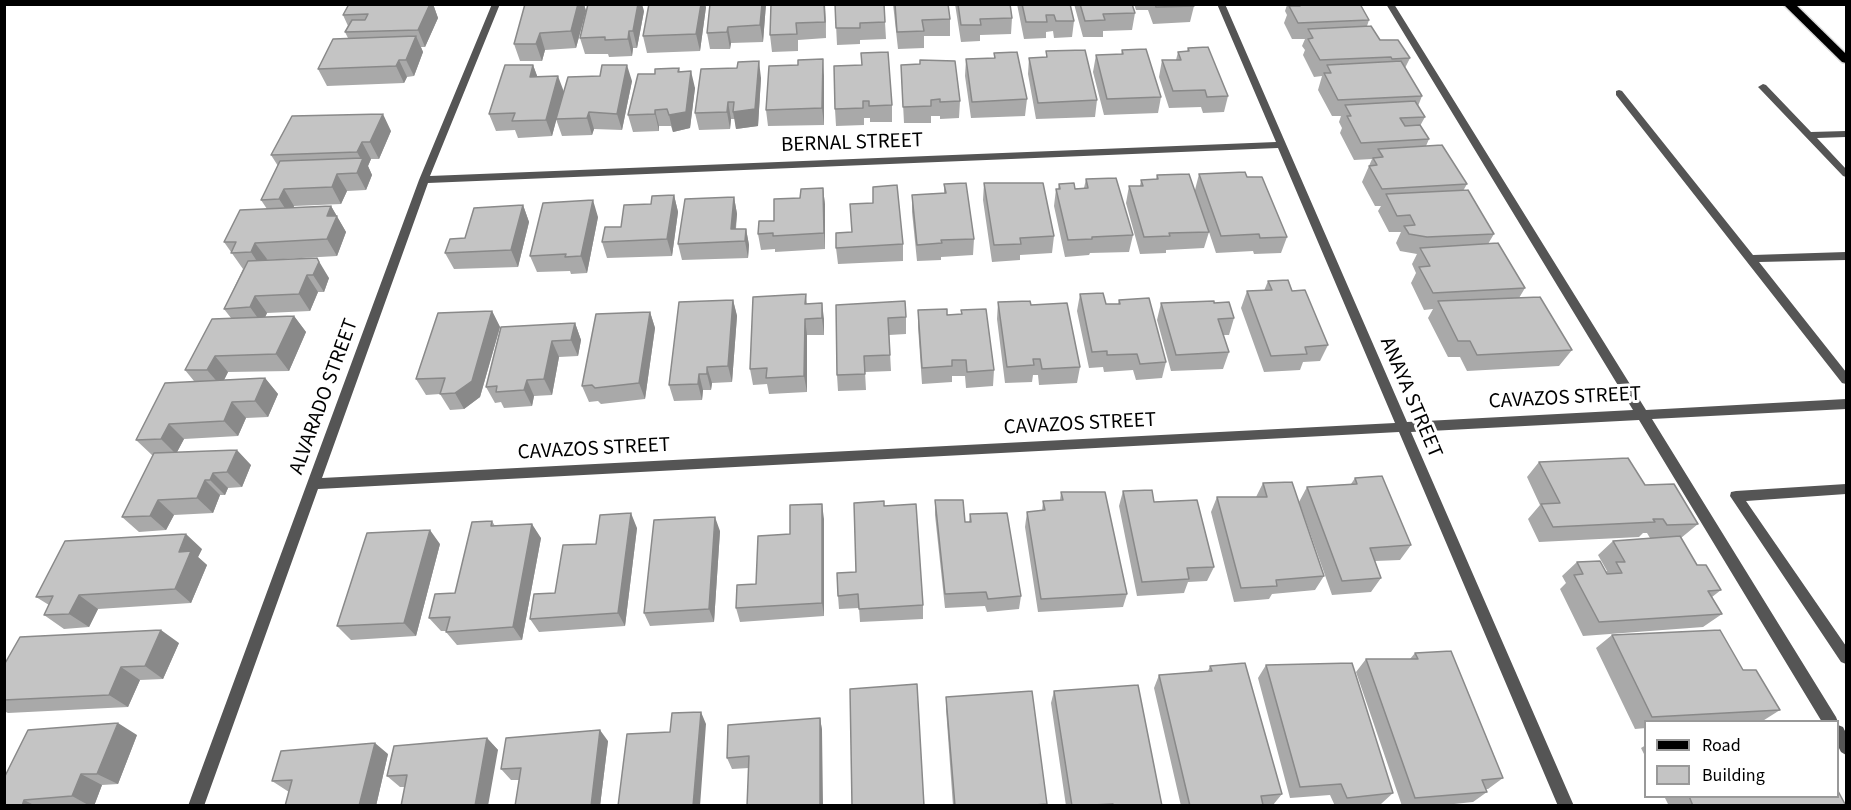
<!DOCTYPE html>
<html>
<head>
<meta charset="utf-8">
<style>
	body { margin:0 }
	#map { position:relative; width:1851px; height:810px; overflow:hidden; background:#fff; font-family:"Source Sans 3",sans-serif }
	canvas { display:block }
	.frame { position:absolute; inset:0; border:6px solid #000; pointer-events:none }
	.legend { position:absolute; left:1644px; top:720px; width:195px; height:78px; box-sizing:border-box; background:#fff; border:2px solid #999; margin:0; padding:8px 10px; list-style:none; font-size:18px; color:#000 }
	.legend li { display:flex; align-items:center; gap:12px; height:30px }
	.legend b { width:30px; border:2px solid #999 }
</style>
</head>
<body>
<div id="map">
<canvas width="1851" height="810"></canvas>
<div class="frame"></div>
<ul class="legend">
<li><b style="height:8px;background:#000"></b>Road</li>
<li><b style="height:16px;background:#c4c4c4"></b>Building</li>
</ul>
</div>
<script>
const c = document.querySelector('canvas').getContext('2d');
c.lineJoin = 'round';
function poly(rows) {
  const path = new Path2D();
  for (const r of rows) {
    path.moveTo(r[0], r[1]);
    for (let i = 2; i < r.length; i += 2) path.lineTo(r[i], r[i + 1]);
  }
  return path;
}
function strokePath(path, color, width, dash) {
  c.strokeStyle = color;
  c.lineWidth = width;
  c.lineCap = dash ? 'butt' : 'round';
  c.setLineDash(dash || []);
  c.stroke(path);
}
function fillPath(path, color) {
  c.fillStyle = color;
  c.fill(path, 'evenodd');
}
function drawText(font, color, halo, rows, align = 'center') {
  c.font = font + ' "Source Sans 3",sans-serif';
  c.lineWidth = 6;
  c.setLineDash([]);
  c.textBaseline = 'middle';
  c.strokeStyle = halo;
  c.fillStyle = color;
  for (const [text, x, y, turn = 0] of rows) {
    c.save();
    c.translate(x, y);
    c.rotate((+turn || 0) * Math.PI / 180);
    c.textAlign = isNaN(turn) ? turn : align;
    if (halo) c.strokeText(text, 0, 0);
    c.fillText(text, 0, 0);
    c.restore();
  }
}
const primary = poly([
	[1783,4,1795,4,1846,54,1846,63,1842,62,1783,4]
]);
strokePath(primary, '#dbdbdb', 3);
fillPath(poly([
	[1763,84,1766,85,1811,132,1846,131,1846,137,1817,138,1846,169,1846,177,1843,176,1760,89,1758,87,1763,84],
	[1619,90,1622,91,1753,255,1846,252,1846,260,1759,262,1846,372,1846,384,1842,383,1616,95,1616,91,1619,90],
	[1846,484,1846,494,1746,501,1846,646,1846,664,1841,662,1730,496,1731,492,1736,491,1846,484]
]), '#555');
fillPath(poly([
	[492,4,500,4,430,176,1276,142,1217,4,1225,4,1407,422,1633,410,1386,4,1394,4,1646,410,1846,399,1846,409,1652,419,1836,717,1838,722,1838,724,1838,722,1822,722,1639,420,1411,432,1574,806,1558,806,1399,432,318,489,204,806,188,806,419,180,492,4],
	[1278,148,1395,423,322,478,428,183,1278,148],
	[1838,725,1843,727,1846,733,1846,755,1841,752,1838,746,1838,725]
]), '#555');
fillPath(primary, '#000');
fillPath(poly([
	[349,4,433,4,438,18,425,47,421,47,423,52,414,76,407,77,404,83,327,86,318,69,348,38,345,32,348,26,343,15],
	[525,4,584,4,586,11,576,48,545,50,542,61,520,61,514,44],
	[710,4,766,4,763,42,731,43,730,49,710,49,707,33],
	[771,4,825,4,826,38,798,40,798,51,772,52,770,35],
	[835,4,885,22,886,39,860,40,860,44,837,45],
	[893,4,948,4,950,19,950,36,924,36,924,48,898,49],
	[955,4,1010,4,1012,18,1011,34,980,35,980,41,961,42],
	[1017,4,1070,4,1074,21,1072,37,1054,38,1053,31,1046,32,1046,38,1024,39],
	[1074,4,1132,4,1135,13,1132,30,1103,31,1103,37,1083,37],
	[1134,4,1194,4,1194,6,1190,22,1153,24,1148,10,1136,10],
	[1285,4,1362,4,1362,7,1369,20,1367,26,1380,40,1410,58,1405,68,1422,96,1418,106,1425,117,1420,126,1429,139,1426,146,1467,184,1463,191,1494,234,1488,244,1525,288,1519,298,1572,350,1559,366,1467,371,1460,357,1448,357,1428,318,1433,309,1424,310,1411,283,1416,273,1412,264,1417,254,1400,251,1396,243,1401,232,1389,232,1378,211,1381,206,1375,206,1362,182,1372,159,1354,160,1340,133,1342,128,1339,122,1341,116,1332,116,1318,90,1322,76,1314,77,1303,55,1305,50,1302,46,1305,39,1292,39,1284,23,1287,15,1285,11,1287,5],
	[706,7,700,51,647,53,643,36],
	[644,11,637,48,633,48,632,56,609,57,608,54,585,54,580,38],
	[1188,48,1228,96,1224,112,1203,113,1201,107,1169,108,1159,77,1162,60,1176,60,1178,52,1187,51],
	[1122,50,1161,97,1158,113,1104,115,1093,72,1096,55,1121,55],
	[1046,51,1097,100,1095,117,1036,119,1028,74,1029,58,1046,57],
	[994,53,1027,99,1025,116,971,118,965,76,966,59,994,58],
	[533,65,537,76,564,92,632,81,622,130,594,129,592,135,562,136,556,119,558,112,552,136,518,138,515,130,496,131,489,114],
	[798,65,824,76,824,125,768,126,766,110],
	[901,65,960,101,959,118,940,119,940,116,931,116,931,123,904,123],
	[834,66,892,105,892,122,870,122,870,118,864,118,864,125,836,126,835,109],
	[679,68,680,72,695,88,690,128,673,132,671,126,659,126,659,131,633,132,628,115,655,74],
	[761,78,758,126,736,129,735,119,731,119,730,129,699,130,695,113],
	[391,131,379,159,371,159,368,166,372,175,366,190,347,191,341,204,294,206,293,208,331,206,346,232,337,256,266,260,329,278,324,292,318,292,310,311,267,313,265,317,294,316,306,332,289,371,228,372,224,380,265,378,278,394,268,417,246,418,238,436,184,439,177,452,251,465,242,487,228,488,225,495,220,495,213,513,174,515,166,530,139,532,122,517,153,456,136,440,194,381,185,370,231,318,224,309,243,269,224,242,267,209,261,200,278,166,271,155],
	[1199,174,1247,177,1287,237,1281,253,1254,254,1253,251,1216,253,1209,232,1204,248,1166,250,1166,253,1140,254,1126,203,1129,186,1140,186,1141,180,1156,179,1157,175,1195,190],
	[1086,179,1133,235,1129,252,1090,253,1089,255,1065,257,1054,206,1056,189,1058,189,1059,184,1075,189,1084,188],
	[984,183,1054,236,1052,253,1020,255,1020,260,992,262,983,200],
	[944,184,974,239,973,255,941,257,941,260,917,261,912,212,912,195,944,193],
	[823,188,825,205,825,249,775,252,775,249,761,250,758,234,800,198],
	[674,195,678,212,672,256,607,258,602,242,651,204],
	[734,197,737,214,736,229,746,229,749,245,748,258,682,260,678,244],
	[523,205,529,222,518,267,454,269,445,253],
	[598,217,587,273,571,274,570,271,537,272,530,256],
	[852,232,903,244,903,261,838,264,836,248],
	[1268,281,1292,291,1328,345,1320,361,1303,362,1300,370,1264,372,1241,308,1247,291,1264,291],
	[806,294,807,304,824,319,824,335,807,335,807,392,769,394,767,384,753,385,750,369],
	[1080,294,1106,304,1118,304,1119,300,1166,362,1162,378,1136,380,1133,370,1104,372,1103,367,1089,368,1077,311],
	[733,300,737,316,732,382,712,383,711,390,703,390,702,400,674,401,669,385],
	[998,302,1031,305,1080,367,1077,383,1039,385,1038,375,1033,375,1032,382,1005,383,997,319],
	[1161,303,1214,303,1234,318,1229,335,1223,335,1229,352,1223,369,1171,371,1157,320],
	[836,305,906,317,906,334,889,335,891,371,865,372,866,390,838,391,837,375],
	[918,310,947,315,994,370,993,386,966,388,965,376,952,376,952,382,922,384,918,327],
	[492,311,500,327,480,397,464,409,450,410,440,394,426,395,416,379],
	[650,312,655,328,645,399,601,404,598,401,589,402,582,386],
	[575,323,581,340,578,356,559,357,552,395,534,396,532,406,504,408,501,402,495,403,486,387],
	[1539,462,1645,485,1698,524,1681,538,1697,565,1721,590,1712,597,1722,614,1703,627,1583,636,1560,589,1566,583,1562,576,1577,562,1605,572,1607,571,1598,555,1613,541,1650,538,1647,533,1643,533,1639,537,1539,542,1528,519,1540,505,1527,477],
	[1355,478,1411,545,1400,560,1375,561,1381,578,1371,592,1332,595,1299,502,1307,487,1351,484],
	[1263,483,1324,576,1315,590,1272,594,1269,599,1234,602,1211,512,1217,497,1256,497],
	[1123,491,1154,502,1214,567,1207,581,1188,582,1184,593,1137,596,1119,506],
	[1061,492,1127,594,1123,607,1038,612,1025,527,1027,512,1042,511,1043,501,1060,500],
	[935,500,965,522,969,522,970,514,1021,596,1019,609,987,612,985,606,945,608,935,515],
	[885,506,923,605,923,619,860,622,859,608,839,609,838,596,856,572],
	[824,519,824,616,740,622,736,608,756,584,790,534],
	[492,521,495,526,541,538,522,640,457,645,446,632,446,631,441,631,429,618,455,593],
	[637,528,625,626,539,632,530,619,555,593,596,544],
	[720,531,714,622,650,626,644,613],
	[440,544,416,636,351,640,337,626],
	[202,549,198,557,207,565,191,603,98,609,89,627,64,629,44,615,49,605,36,597],
	[1612,635,1743,670,1780,710,1761,722,1646,722,1646,728,1635,729,1596,648],
	[179,643,163,679,140,680,128,707,8,713,4,711,4,665],
	[1415,653,1503,778,1488,789,1486,789,1487,792,1473,802,1435,806,1402,806,1356,672,1366,659,1410,659],
	[1266,665,1393,793,1381,804,1367,806,1335,806,1330,795,1290,798,1258,678],
	[1210,666,1282,794,1273,805,1264,806,1181,806,1154,688,1159,675,1208,671],
	[1054,691,1162,806,1066,806,1051,703],
	[946,697,1047,804,1046,806,953,806,946,709],
	[820,718,822,730,749,768,732,769,727,758],
	[137,735,118,784,102,785,94,806,4,806],
	[487,738,498,750,405,787,400,787,387,776],
	[608,741,600,806,515,806,519,780,511,780,501,769],
	[1646,745,1646,758,1641,748],
	[388,754,376,806,285,806,289,792,272,781],
	[1664,796,1838,796,1846,806,1669,806]
]), '#a9a9a9');
fillPath(poly([
	[426,4,433,4,438,18,425,47,418,30],
	[578,4,584,4,586,11,576,48,571,31],
	[638,4,642,4,644,11,637,48,633,31],
	[701,4,705,4,706,7,700,51,696,34],
	[762,4,766,4,763,42,760,25],
	[824,4,825,4,826,38,825,22],
	[728,27,731,43,730,49,727,32],
	[629,31,633,48,632,56,628,39],
	[540,33,545,50,542,61,536,44],
	[416,36,423,52,414,76,406,60],
	[823,59,824,76,824,125,822,108],
	[399,60,407,77,404,83,396,66],
	[759,61,761,78,758,126,736,129,733,112],
	[533,65,539,81,530,77],
	[627,65,632,81,622,130,617,114],
	[691,71,695,88,690,128,673,132,669,115],
	[558,76,564,92,552,136,546,120],
	[728,102,731,119,730,129,727,112],
	[655,110,659,126,659,131,655,114],
	[589,112,594,129,592,135,587,118],
	[383,114,391,131,379,159,370,142],
	[362,142,371,159,368,166,372,175,366,190,357,173,362,161,357,152],
	[337,174,347,191,341,204,332,187],
	[823,188,825,205,825,249,824,233],
	[284,189,294,206,290,216,279,199],
	[674,195,678,212,672,256,667,239],
	[734,197,737,214,734,242,731,229],
	[593,200,598,217,587,273,581,256],
	[523,205,529,222,518,267,511,250],
	[331,206,346,232,337,256,327,239,327,216],
	[746,229,749,245,748,258,745,241],
	[255,243,267,259,262,269,251,252],
	[317,258,329,278,324,292,313,275],
	[307,275,318,292,310,311,299,294],
	[255,296,267,313,262,324,250,307],
	[733,300,737,316,732,382,728,366],
	[822,303,824,319,824,335,822,318],
	[492,311,500,327,480,397,464,409,455,393],
	[650,312,655,328,645,399,639,383],
	[294,316,306,332,289,371,276,354],
	[805,319,807,335,807,392,804,376],
	[575,323,581,340,578,356,571,340],
	[552,341,559,357,552,395,544,379],
	[215,356,228,372,221,386,207,370],
	[707,367,712,383,711,390,707,374],
	[699,374,703,390,702,400,698,384],
	[265,378,278,394,268,417,255,401],
	[527,380,534,396,532,406,524,390],
	[232,402,246,418,238,436,224,421],
	[169,424,184,439,176,454,161,439],
	[237,450,251,465,242,487,227,472],
	[213,473,228,488,225,495,210,480],
	[205,480,220,495,213,513,197,498],
	[158,500,174,515,166,530,150,516],
	[822,504,824,519,824,616,822,603],
	[631,513,637,528,625,626,618,613],
	[715,517,720,531,714,622,709,609],
	[532,524,541,538,522,640,513,627],
	[430,530,440,544,416,636,404,623],
	[186,534,202,549,198,557,207,565,191,603,175,589,179,552],
	[79,595,98,609,89,627,69,614],
	[161,630,179,643,163,679,145,666],
	[121,667,140,680,128,707,109,695],
	[701,712,706,724,700,806,693,806],
	[820,718,822,730,823,806,820,806],
	[118,723,137,735,118,784,97,774],
	[600,730,608,741,600,806,591,806],
	[487,738,498,750,488,806,475,806],
	[375,743,388,754,376,806,359,806],
	[81,774,102,785,94,806,90,806,72,796],
	[24,800,36,806,22,806]
]), '#898989');
const building = poly([
	[349,4,430,4,418,30,345,32,352,20,365,20,368,14,343,15,349,4],
	[525,4,578,4,571,31,540,33,536,44,514,44,525,4],
	[588,4,638,4,633,31,629,31,628,39,605,40,605,37,580,38,588,4],
	[649,4,701,4,696,34,643,36,649,4],
	[710,4,762,4,760,25,728,27,727,32,707,33,710,4],
	[771,4,824,4,825,22,796,23,797,34,770,35,771,4],
	[835,4,884,4,885,22,860,23,860,28,836,28,835,4],
	[895,4,948,4,950,19,922,20,924,31,897,32,895,4],
	[958,4,1010,4,1012,18,980,19,981,25,961,25,958,4],
	[1022,4,1070,4,1074,21,1056,21,1054,15,1046,15,1047,22,1026,22,1022,4],
	[1080,4,1132,4,1135,13,1103,14,1105,20,1085,21,1080,4],
	[1155,4,1194,4,1194,6,1156,7,1155,4],
	[1299,4,1360,4,1369,20,1298,23,1289,6,1300,6,1299,4],
	[1371,26,1380,40,1398,40,1410,58,1392,59,1391,57,1320,60,1308,39,1313,38,1308,29,1371,26],
	[416,36,406,60,399,60,396,66,318,69,333,39,416,36],
	[1208,47,1228,96,1207,97,1205,90,1173,91,1162,60,1181,60,1178,52,1189,51,1188,48,1208,47],
	[1146,49,1161,97,1107,99,1096,55,1123,54,1122,50,1146,49],
	[1085,50,1097,100,1038,103,1029,58,1047,57,1046,51,1085,50],
	[888,52,892,105,869,106,869,101,863,101,863,108,835,109,834,66,862,65,861,53,888,52],
	[1017,52,1027,99,972,102,966,59,995,58,994,53,1017,52],
	[823,59,822,108,766,110,769,66,798,65,798,60,823,59],
	[920,60,955,61,960,101,940,102,940,99,931,100,931,106,903,107,901,65,920,64,920,60],
	[759,61,755,109,733,112,734,102,728,102,727,112,695,113,701,69,737,68,738,62,759,61],
	[1401,61,1422,96,1338,100,1324,73,1331,73,1327,65,1401,61],
	[505,65,533,65,530,77,558,76,546,120,512,121,515,113,489,114,505,65],
	[602,65,627,65,617,114,589,112,587,118,556,119,568,77,600,76,602,65],
	[679,68,678,72,691,71,686,112,669,115,667,109,655,110,655,114,628,115,638,74,655,74,655,69,679,68],
	[1415,101,1425,117,1400,118,1405,126,1420,125,1429,139,1361,143,1347,116,1351,116,1345,105,1415,101],
	[383,114,370,142,362,142,357,152,271,155,292,116,383,114],
	[1442,145,1467,184,1382,189,1369,166,1377,165,1373,158,1383,157,1378,149,1442,145],
	[363,158,357,173,337,174,332,187,284,189,279,199,261,200,280,161,363,158],
	[1245,172,1247,177,1262,177,1287,237,1260,238,1259,234,1221,236,1199,174,1245,172],
	[1189,174,1209,232,1169,233,1170,236,1144,237,1129,186,1143,186,1141,180,1158,179,1157,175,1189,174],
	[1116,178,1133,235,1092,237,1092,239,1068,240,1056,189,1060,189,1059,184,1074,183,1075,189,1088,188,1086,179,1116,178],
	[966,183,974,239,941,240,942,243,917,245,912,195,946,193,944,184,966,183],
	[984,183,1043,183,1054,236,1020,238,1021,244,994,245,984,183],
	[897,185,903,244,836,248,836,233,852,232,850,204,873,203,873,187,897,185],
	[823,188,824,233,773,236,773,233,758,234,759,221,774,221,774,199,800,198,801,189,823,188],
	[1468,190,1494,234,1427,237,1409,234,1404,226,1415,225,1410,215,1397,216,1386,194,1468,190],
	[674,195,667,239,602,242,605,227,621,227,624,205,651,204,652,196,674,195],
	[734,197,731,229,746,229,745,241,678,244,685,199,734,197],
	[593,200,581,256,565,257,566,254,530,256,543,203,593,200],
	[523,205,511,250,445,253,450,239,465,238,474,208,523,205],
	[331,206,327,216,337,216,327,239,255,243,251,252,231,253,236,242,224,242,240,210,331,206],
	[1498,243,1525,288,1433,293,1419,267,1430,266,1420,248,1498,243],
	[317,258,319,262,313,275,307,275,299,294,255,296,250,307,224,309,248,261,317,258],
	[1288,280,1292,291,1305,290,1328,345,1305,347,1307,354,1271,356,1247,291,1272,290,1268,281,1288,280],
	[1103,293,1106,304,1120,304,1119,300,1149,298,1166,362,1140,364,1137,354,1107,355,1107,351,1092,352,1080,294,1103,293],
	[806,294,805,304,822,303,822,318,805,319,804,376,766,378,767,368,750,369,753,297,806,294],
	[1540,297,1572,350,1477,355,1470,341,1458,341,1438,301,1540,297],
	[733,300,728,366,707,367,707,374,699,374,698,384,669,385,679,302,733,300],
	[905,301,906,317,888,318,890,355,864,356,865,374,837,375,836,305,905,301],
	[1030,301,1031,305,1067,303,1080,367,1042,369,1040,359,1033,359,1034,365,1007,367,998,302,1030,301],
	[1214,301,1214,303,1229,302,1234,318,1218,319,1229,352,1176,355,1161,303,1214,301],
	[947,309,947,315,962,314,961,310,986,309,994,370,967,372,966,360,952,360,952,366,922,368,918,310,947,309],
	[492,311,472,381,455,393,440,394,445,378,416,379,438,313,492,311],
	[650,312,639,383,595,388,592,385,582,386,596,314,650,312],
	[294,316,276,354,215,356,207,370,185,370,212,319,294,316],
	[575,323,571,340,552,341,544,379,527,380,524,390,496,392,497,386,486,387,501,327,575,323],
	[265,378,255,401,232,402,224,421,169,424,161,439,136,440,165,383,265,378],
	[237,450,227,472,213,473,210,480,205,480,197,498,158,500,150,516,122,517,154,453,237,450],
	[1628,458,1645,485,1674,484,1698,524,1667,525,1663,519,1653,519,1655,522,1553,527,1541,504,1560,503,1539,462,1628,458],
	[1382,476,1411,545,1370,548,1381,578,1342,581,1307,487,1357,484,1355,478,1382,476],
	[1292,482,1324,576,1276,580,1277,586,1241,588,1217,497,1267,497,1263,483,1292,482],
	[1152,490,1154,502,1197,500,1214,567,1187,568,1189,579,1142,582,1123,491,1152,490],
	[1061,492,1105,492,1127,594,1041,599,1027,512,1045,510,1043,501,1063,500,1061,492],
	[935,500,963,500,965,522,971,522,970,514,1007,513,1021,596,988,599,986,592,945,594,935,500],
	[884,501,884,506,916,504,923,605,859,609,858,594,838,596,837,573,856,572,854,503,884,501],
	[822,504,822,603,736,608,737,585,756,584,758,536,790,534,790,505,822,504],
	[631,513,618,613,530,619,534,594,555,593,563,545,596,544,600,515,631,513],
	[715,517,709,609,644,613,654,520,715,517],
	[492,521,491,526,532,524,513,627,446,632,450,617,429,618,435,594,455,593,472,522,492,521],
	[430,530,404,623,337,626,367,533,430,530],
	[186,534,179,552,191,551,175,589,79,595,69,614,44,615,53,596,36,597,65,541,186,534],
	[1680,536,1697,565,1706,565,1721,590,1708,591,1722,614,1599,622,1574,575,1583,574,1577,562,1600,561,1607,574,1622,573,1616,562,1625,562,1613,541,1680,536],
	[161,630,145,666,121,667,109,695,4,700,4,665,20,637,161,630],
	[1720,630,1743,670,1756,670,1780,710,1652,717,1612,635,1720,630],
	[1451,651,1503,778,1482,780,1487,792,1415,798,1366,659,1418,659,1415,653,1451,651],
	[1245,663,1282,794,1261,796,1263,805,1190,806,1159,675,1212,671,1210,666,1245,663],
	[1352,663,1393,793,1347,798,1341,784,1300,787,1266,665,1352,663],
	[917,684,924,806,852,806,850,689,917,684],
	[1138,685,1162,806,1113,806,1113,804,1072,806,1054,691,1138,685],
	[1032,691,1047,804,1022,806,955,806,946,697,1032,691],
	[701,712,693,806,618,806,627,734,670,732,672,713,701,712],
	[820,718,820,806,747,806,749,756,727,758,728,725,820,718],
	[118,723,97,774,81,774,72,796,24,800,22,806,4,806,4,778,28,730,118,723],
	[600,730,591,806,515,806,521,768,501,769,506,738,600,730],
	[487,738,475,806,401,806,407,775,387,776,394,746,487,738],
	[375,743,359,806,285,806,292,780,272,781,281,751,375,743],
	[1838,791,1846,806,1693,806,1689,796,1838,796,1838,791]
]);
fillPath(building, '#c4c4c4');
strokePath(building, '#898989', 1.5);
drawText('21px', '#000', '#fff', [
	["BERNAL STREET",852,144,-2],
	["ALVARADO STREET",325,397,-70],
	["ANAYA STREET",1410,398,67],
	["CAVAZOS STREET",1565,399,-3],
	["CAVAZOS STREET",1080,425,-3],
	["CAVAZOS STREET",594,450,-3]
]);
</script>
</body>
</html>
